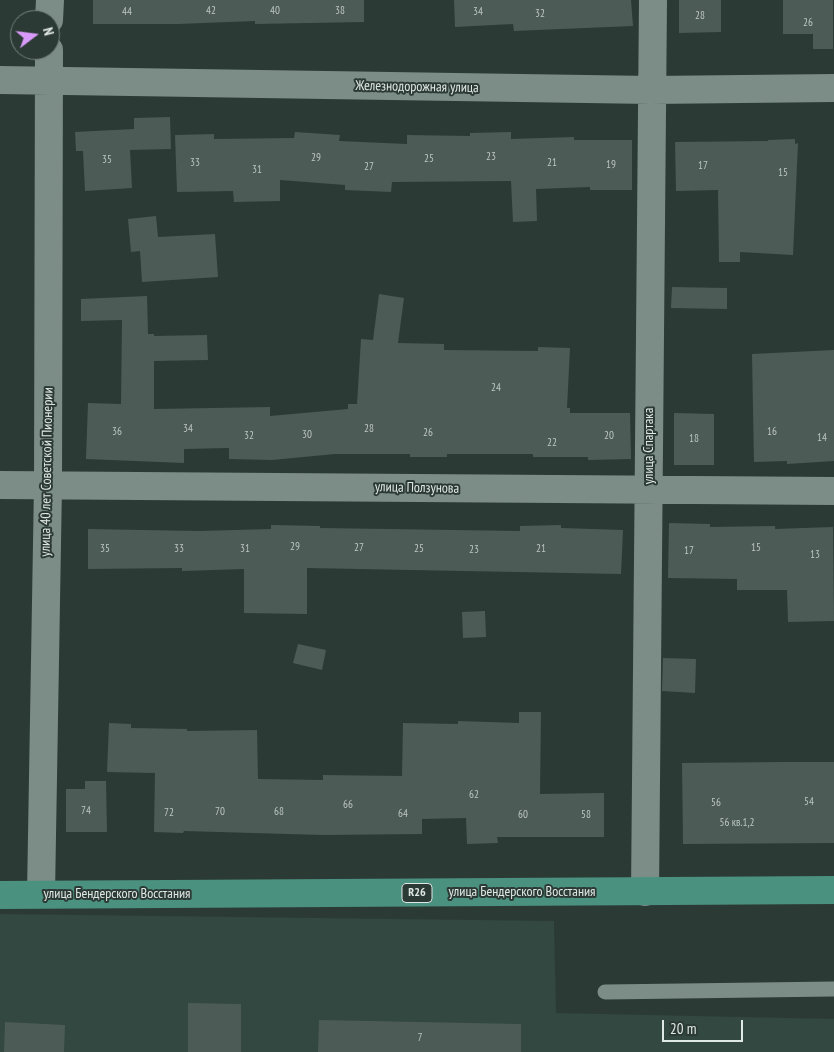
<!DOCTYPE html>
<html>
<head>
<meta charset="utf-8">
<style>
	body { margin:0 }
	#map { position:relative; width:834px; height:1052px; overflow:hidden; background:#2c3a35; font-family:"PT Sans Narrow",sans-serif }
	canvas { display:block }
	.north { position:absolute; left:10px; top:10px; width:50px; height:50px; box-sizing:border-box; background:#2c3a35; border:1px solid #74807b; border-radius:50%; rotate:75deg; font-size:14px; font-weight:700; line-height:20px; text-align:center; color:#e0e8e5 }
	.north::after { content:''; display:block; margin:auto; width:18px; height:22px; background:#d89af8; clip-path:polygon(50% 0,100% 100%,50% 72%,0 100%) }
	.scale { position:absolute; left:662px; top:1020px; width:81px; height:22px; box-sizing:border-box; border:2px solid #e0e8e5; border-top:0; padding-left:6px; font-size:15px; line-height:18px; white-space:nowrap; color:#e0e8e5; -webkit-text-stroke:4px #2c3a35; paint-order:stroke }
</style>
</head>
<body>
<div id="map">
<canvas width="834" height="1052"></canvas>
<div class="north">N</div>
<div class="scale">20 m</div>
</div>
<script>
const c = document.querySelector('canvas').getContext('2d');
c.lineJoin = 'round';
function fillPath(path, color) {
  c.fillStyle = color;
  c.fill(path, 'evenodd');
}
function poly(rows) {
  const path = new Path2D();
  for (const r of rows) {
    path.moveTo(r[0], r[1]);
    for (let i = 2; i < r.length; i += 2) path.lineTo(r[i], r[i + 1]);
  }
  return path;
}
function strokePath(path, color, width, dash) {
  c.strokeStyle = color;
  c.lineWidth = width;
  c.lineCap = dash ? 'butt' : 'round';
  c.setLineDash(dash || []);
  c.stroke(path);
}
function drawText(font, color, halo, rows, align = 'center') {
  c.font = font + ' "PT Sans Narrow",sans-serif';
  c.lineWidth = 4;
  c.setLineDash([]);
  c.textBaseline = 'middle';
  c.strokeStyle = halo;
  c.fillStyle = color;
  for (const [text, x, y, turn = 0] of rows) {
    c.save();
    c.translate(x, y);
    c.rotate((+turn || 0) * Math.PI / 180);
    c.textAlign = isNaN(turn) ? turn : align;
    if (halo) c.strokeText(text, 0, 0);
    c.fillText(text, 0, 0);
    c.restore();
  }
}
fillPath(poly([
	[0,914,554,921,556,1013,834,1019,834,1052,0,1052]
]), '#324841');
fillPath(poly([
	[93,0,364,0,364,22,255,24,255,21,178,24,93,24],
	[454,0,631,0,633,26,514,31,513,24,455,27],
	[679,0,721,0,721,32,679,33],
	[783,0,813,0,813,3,813,0,833,0,833,49,813,49,813,34,783,34],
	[170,117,171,149,130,150,132,188,85,191,83,151,76,151,75,132,134,129,134,118],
	[295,132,340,135,339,141,407,144,407,135,470,136,470,133,511,132,511,139,574,137,574,140,632,140,632,190,590,190,590,187,536,189,537,221,513,222,511,181,392,182,391,192,345,190,345,185,280,180,280,201,234,202,233,191,177,192,175,135,214,134,214,139,294,138],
	[795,139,795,144,798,143,793,255,740,252,740,262,719,262,718,190,676,191,675,142,768,141,768,140],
	[156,216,158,237,215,234,218,277,142,282,140,251,131,252,128,219],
	[672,287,727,288,727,309,671,308],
	[379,294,404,298,398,343,444,344,444,350,538,351,538,347,570,348,567,408,570,408,570,413,630,413,631,459,588,460,588,457,533,457,533,454,447,454,447,457,410,457,410,454,335,454,272,460,229,459,229,448,184,449,184,463,86,459,88,403,121,404,122,320,81,321,81,299,147,296,148,334,154,334,154,336,207,335,208,360,154,361,154,409,270,407,270,416,348,409,348,404,357,404,361,339,373,340],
	[834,350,834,461,787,464,787,461,754,462,752,354],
	[674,413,714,414,714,465,674,465],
	[669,523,710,524,710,527,775,526,775,529,833,527,834,621,788,622,787,590,737,590,737,579,668,578],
	[271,525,320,526,320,528,520,531,520,526,561,525,561,528,623,530,621,574,307,568,307,614,244,613,244,569,182,571,182,568,88,569,88,529,199,531,271,529],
	[485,611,486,637,463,638,462,612],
	[298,644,326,650,322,670,293,663],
	[663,658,696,659,695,693,662,691],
	[519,712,541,712,540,794,604,793,604,837,497,837,498,843,467,844,466,818,422,819,422,834,323,835,184,831,183,833,154,832,155,773,107,772,109,723,131,724,131,728,187,729,187,731,257,730,258,779,323,780,323,775,402,776,403,723,458,724,458,721,519,723],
	[783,762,834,762,834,843,683,844,682,763],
	[85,781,106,781,107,832,66,832,66,789,85,789],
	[188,1003,241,1004,241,1052,188,1052],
	[319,1020,521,1024,521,1052,318,1052],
	[5,1022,65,1025,64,1052,4,1052]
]), '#4c5b56');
strokePath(poly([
	[605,992,834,989]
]), '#7c8c86', 15);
strokePath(poly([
	[49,20,50,0],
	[0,80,651,90,834,88],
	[0,485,834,491],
	[645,892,653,0],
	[41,894,48,485,49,50]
]), '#7c8c86', 28);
strokePath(poly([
	[0,895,834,890]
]), '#4b917f', 28);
drawText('11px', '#bbc5c1', null, [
	["42",211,11],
	["40",275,11],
	["38",340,11],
	["44",127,12],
	["34",478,12],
	["32",540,14],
	["28",700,16],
	["26",808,23],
	["23",491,157],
	["29",316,158],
	["25",429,159],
	["35",107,160],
	["33",195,163],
	["21",552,163],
	["19",611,165],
	["17",703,166],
	["27",369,167],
	["31",257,170],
	["15",783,173],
	["24",496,388],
	["34",188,429],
	["28",369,429],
	["36",117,432],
	["16",772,432],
	["26",428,433],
	["30",307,435],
	["32",249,436],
	["20",609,436],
	["14",822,438],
	["18",694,439],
	["22",552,443],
	["29",295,547],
	["27",359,548],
	["15",756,548],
	["35",105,549],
	["33",179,549],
	["31",245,549],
	["25",419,549],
	["21",541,549],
	["23",474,550],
	["17",689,551],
	["13",815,555],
	["62",474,795],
	["54",809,802],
	["56",716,803],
	["66",348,805],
	["74",86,811],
	["70",220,812],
	["68",279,812],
	["72",169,813],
	["64",403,814],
	["60",523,815],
	["58",586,815],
	["56 кв.1,2",737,823],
	["7",420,1038]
]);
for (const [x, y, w] of [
	[417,893,30]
]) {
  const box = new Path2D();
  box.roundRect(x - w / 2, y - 9.5, w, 19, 4);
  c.fillStyle = '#2c3a35';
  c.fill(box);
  strokePath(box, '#e0e8e5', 1);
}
drawText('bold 12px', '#e0e8e5', null, [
	["R26",417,893]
]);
drawText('14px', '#e0e8e5', '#2c3a35', [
	["Железнодорожная улица",417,87,1],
	["улица Спартака",649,446,-90],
	["улица 40 лет Советской Пионерии",47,472,-89],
	["улица Ползунова",417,488,1],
	["улица Бендерского Восстания",522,892],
	["улица Бендерского Восстания",117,894]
]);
</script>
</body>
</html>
